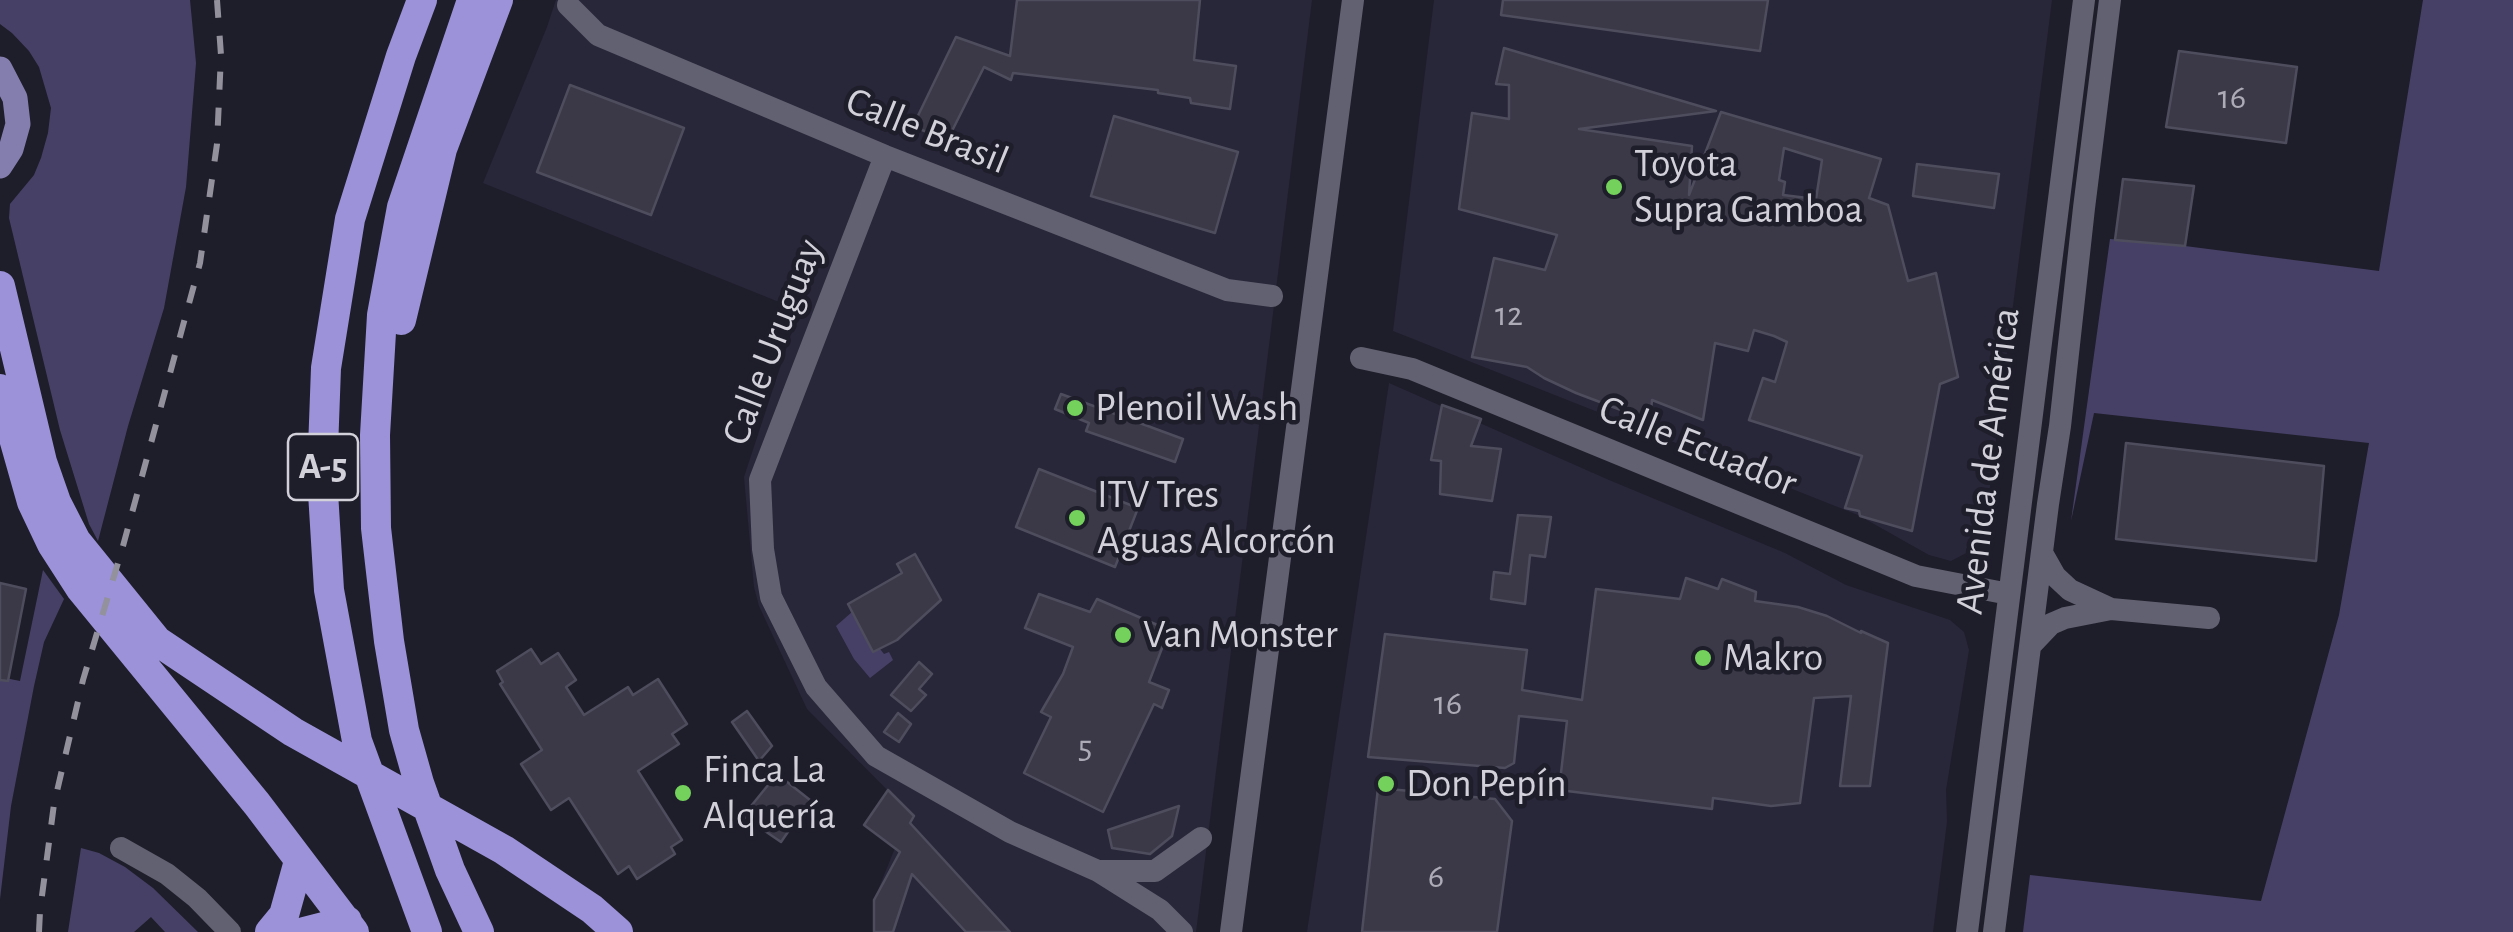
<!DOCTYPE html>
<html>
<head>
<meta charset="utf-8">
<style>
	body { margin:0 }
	canvas { display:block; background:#1e1d2a }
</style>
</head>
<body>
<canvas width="2513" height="932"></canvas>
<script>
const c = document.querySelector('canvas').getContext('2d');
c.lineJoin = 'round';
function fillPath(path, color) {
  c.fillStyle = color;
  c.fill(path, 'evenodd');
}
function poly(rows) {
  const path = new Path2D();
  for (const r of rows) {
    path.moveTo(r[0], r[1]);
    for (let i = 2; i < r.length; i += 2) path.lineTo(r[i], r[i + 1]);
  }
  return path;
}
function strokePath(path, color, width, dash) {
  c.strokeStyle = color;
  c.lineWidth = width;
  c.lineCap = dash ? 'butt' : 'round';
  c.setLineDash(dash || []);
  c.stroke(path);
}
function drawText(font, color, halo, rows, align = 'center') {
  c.font = font + ' "Alegreya Sans",sans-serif';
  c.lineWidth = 9;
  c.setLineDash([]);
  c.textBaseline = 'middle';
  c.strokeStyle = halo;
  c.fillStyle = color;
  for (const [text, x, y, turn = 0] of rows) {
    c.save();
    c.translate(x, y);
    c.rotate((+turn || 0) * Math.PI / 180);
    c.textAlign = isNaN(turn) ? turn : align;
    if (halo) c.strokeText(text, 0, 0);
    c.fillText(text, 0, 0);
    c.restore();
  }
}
fillPath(poly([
	[556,0,1312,0,1196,932,873,932,874,900,895,848,913,816,807,709,759,606,754,587,744,477,799,310,483,183,547,27],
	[1434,0,2052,0,1984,533,1972,550,1951,561,1929,555,1858,515,1393,331],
	[1389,383,1609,480,1785,553,1846,585,1950,620,1964,632,1969,650,1946,790,1947,822,1933,932,1307,932]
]), '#282639');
fillPath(poly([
	[0,0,190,0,196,63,186,187,164,308,128,426,98,541,89,524,60,430,9,218,10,204,34,175,41,158,48,133,51,108,39,67,29,51,12,33,0,24],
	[2423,0,2513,0,2513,932,2023,932,2030,875,2261,901,2339,615,2369,443,2094,413,2071,521,2110,239,2185,246,2379,271],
	[43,570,64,599,44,642,34,686,11,806,0,899,0,677,20,681],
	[852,612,873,651,880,649,884,654,889,652,893,660,870,678,854,659,836,626],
	[81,848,99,853,125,867,153,888,198,932,165,932,151,917,134,932,68,932]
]), '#464066');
const building = poly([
	[1017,0,1200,0,1194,60,1236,66,1230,109,1191,103,1190,98,1158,93,1158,90,1013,73,1011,80,984,67,947,141,913,126,956,37,1010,56,1017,0],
	[1503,0,1768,0,1760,51,1501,15,1503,0],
	[1504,48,1716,111,1579,129,1692,146,1689,195,1721,112,1881,159,1869,198,1888,205,1908,281,1936,273,1958,377,1940,384,1912,531,1860,516,1859,511,1845,508,1862,456,1749,420,1763,378,1775,382,1787,342,1774,336,1754,330,1748,351,1715,343,1703,420,1652,400,1650,421,1576,393,1544,378,1527,367,1472,357,1494,258,1545,270,1557,235,1459,209,1472,113,1509,119,1509,85,1496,84,1504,48],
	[1784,148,1822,160,1816,199,1783,195,1785,182,1779,180,1784,148],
	[2179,51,2297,67,2286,143,2166,127,2179,51],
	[570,85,684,128,651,215,537,172,570,85],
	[1114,116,1238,152,1215,233,1091,196,1114,116],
	[1917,164,1999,174,1994,208,1913,196,1917,164],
	[2123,179,2194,186,2185,246,2115,240,2123,179],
	[1061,394,1183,439,1175,462,1086,431,1089,423,1055,409,1061,394],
	[1442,405,1481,419,1471,446,1501,449,1492,501,1440,494,1441,461,1431,460,1442,405],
	[2126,443,2324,466,2316,561,2116,539,2126,443],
	[1039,469,1138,508,1115,567,1016,527,1039,469],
	[1518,515,1551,517,1545,557,1530,555,1525,604,1491,599,1494,572,1510,574,1518,515],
	[915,554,941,600,897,640,873,652,848,604,902,573,897,564,915,554],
	[1686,578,1718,589,1722,579,1756,592,1755,601,1798,607,1827,616,1861,633,1861,631,1888,643,1870,786,1840,786,1851,696,1814,698,1800,803,1771,806,1713,798,1712,809,1559,790,1567,721,1519,716,1514,763,1505,768,1368,757,1385,634,1527,650,1522,690,1582,700,1596,589,1680,599,1686,578],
	[0,583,26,589,8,681,0,680,0,583],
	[1039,594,1090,612,1097,599,1169,630,1149,682,1169,690,1162,708,1154,704,1103,812,1024,773,1051,717,1041,712,1063,674,1073,647,1025,628,1039,594],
	[531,649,541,664,558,653,576,680,566,687,584,715,628,687,633,695,658,679,687,724,672,734,679,744,638,771,682,840,671,847,675,854,637,879,629,866,618,874,569,798,551,810,521,764,542,750,500,684,503,682,497,671,531,649],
	[919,662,932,674,919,689,926,695,911,711,891,695,919,662],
	[747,711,772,746,759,761,732,722,747,711],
	[898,713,911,724,899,742,884,732,898,713],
	[777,774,810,800,781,842,743,816,777,774],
	[1378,788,1495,799,1512,821,1497,932,1362,932,1378,788],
	[888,790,914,816,910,823,1010,932,966,932,912,874,893,932,874,932,874,900,900,852,864,825,888,790],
	[1179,806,1172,836,1150,854,1112,848,1108,830,1179,806]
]);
fillPath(building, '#3b3948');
strokePath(building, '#4e4d5d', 2.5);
strokePath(poly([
	[568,5,598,35,885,156,1227,290,1272,296],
	[885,156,760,480,763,549,771,597,816,687,876,756,1010,832,1098,871],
	[1361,358,1412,369,1916,576,2009,594],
	[2042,553,2055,576,2070,590,2111,609],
	[2031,645,2051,624,2065,618,2111,609,2209,618],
	[121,848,167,874,197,898,230,932],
	[1182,932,1160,910,1098,871,1155,871,1201,838],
	[1231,932,1353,0],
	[1967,932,2084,0],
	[1994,932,2048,504,2060,426,2084,208,2110,0]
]), '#626171', 22);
strokePath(poly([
	[0,69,15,98,18,124,11,149,0,166]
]), '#847eaf', 25);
strokePath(poly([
	[422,0,401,56,350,219,326,368,322,476,329,590,357,741,427,932],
	[472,0,402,207,382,315,375,435,376,528,389,641,404,730,419,783,450,870,479,932],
	[0,286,42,462,56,502,76,541,157,641,293,732,504,850,592,909,618,932],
	[401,320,442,149,498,0],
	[0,389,32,502,52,544,81,589,257,804,354,932],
	[270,932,284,915,299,861],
	[304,932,347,921]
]), '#9b92d9', 30);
strokePath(poly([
	[39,932,40,911,54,804,83,680,123,546,200,263,217,144,221,55,217,0]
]), '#92919c', 6, [18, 18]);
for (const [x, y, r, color] of [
	[1614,187,10,"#74d25c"],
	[1075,408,10,"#74d25c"],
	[1077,518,10,"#74d25c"],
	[1123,635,10,"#74d25c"],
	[1703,658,10,"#74d25c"],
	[1386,784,10,"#74d25c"],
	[683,793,10,"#74d25c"]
]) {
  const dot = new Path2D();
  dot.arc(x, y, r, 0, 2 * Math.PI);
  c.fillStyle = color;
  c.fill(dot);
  strokePath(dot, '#1e1d2a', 4);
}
drawText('35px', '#acabb6', null, [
	["16",2232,97],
	["12",1509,314],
	["16",1448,703],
	["5",1085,747],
	["6",1436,876]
]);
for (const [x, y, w] of [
	[323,467,70]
]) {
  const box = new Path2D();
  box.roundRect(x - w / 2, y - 33, w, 66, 8);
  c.fillStyle = '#1e1d2a';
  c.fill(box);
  strokePath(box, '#d2d1da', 2.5);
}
drawText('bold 38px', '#d2d1da', null, [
	["A-5",323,467]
]);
drawText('40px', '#d2d1da', '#1e1d2a', [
	["Calle Brasil",927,131,22],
	["Calle Uruguay",773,342,-69],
	["Calle Ecuador",1698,446,22],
	["Avenida de América",1988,461,-83]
]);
drawText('40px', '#d2d1da', '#1e1d2a', [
	["Toyota",1634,164],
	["Supra Gamboa",1634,210],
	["Plenoil Wash",1095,408],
	["ITV Tres",1097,495],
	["Aguas Alcorcón",1097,541],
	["Van Monster",1143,635],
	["Makro",1723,658],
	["Finca La",703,770],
	["Alquería",703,816],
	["Don Pepín",1406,784]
], 'left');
</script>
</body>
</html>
